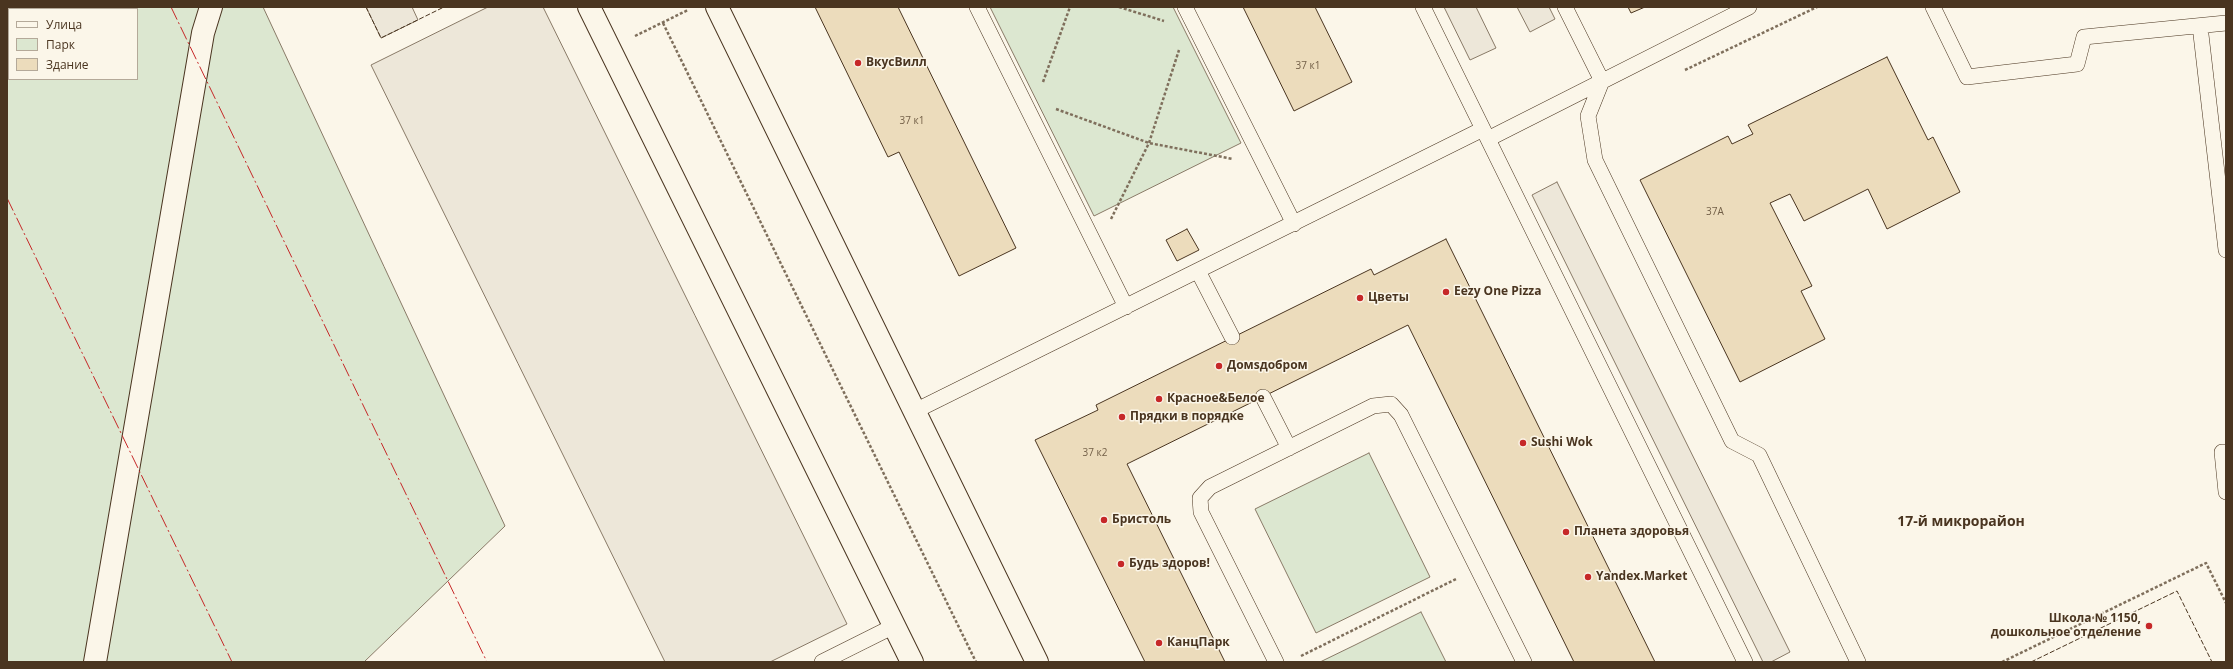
<!DOCTYPE html>
<html>
<head>
<meta charset="utf-8">
<style>
	body { margin:0 }
	#map { position:relative; width:2233px; height:669px; overflow:hidden; background:#fbf6e9; font-family:"Open Sans",sans-serif }
	canvas { display:block }
	.frame { position:absolute; inset:0; border:8px solid #4a3520; pointer-events:none }
	.legend { position:absolute; left:8px; top:8px; width:130px; height:72px; box-sizing:border-box; background:#fbf6e9; border:1px solid #b4a999; margin:0; padding:5px 7px; list-style:none; font-size:12px; color:#4a3520 }
	.legend li { display:flex; align-items:center; gap:8px; height:20px }
	.legend b { width:20px; border:1px solid #b4a999 }
</style>
</head>
<body>
<div id="map">
<canvas width="2233" height="669"></canvas>
<div class="frame"></div>
<ul class="legend">
<li><b style="height:5px;background:#fbf6e9"></b>Улица</li>
<li><b style="height:11px;background:#dce7d0"></b>Парк</li>
<li><b style="height:11px;background:#ecdcbc"></b>Здание</li>
</ul>
</div>
<script>
const c = document.querySelector('canvas').getContext('2d');
c.lineJoin = 'round';
function fillPath(path, color) {
  c.fillStyle = color;
  c.fill(path, 'evenodd');
}
function poly(rows) {
  const path = new Path2D();
  for (const r of rows) {
    path.moveTo(r[0], r[1]);
    for (let i = 2; i < r.length; i += 2) path.lineTo(r[i], r[i + 1]);
  }
  return path;
}
function strokePath(path, color, width, dash) {
  c.strokeStyle = color;
  c.lineWidth = width;
  c.lineCap = dash ? 'butt' : 'round';
  c.setLineDash(dash || []);
  c.stroke(path);
}
function drawText(font, color, halo, rows, align = 'center') {
  c.font = font + ' "Open Sans",sans-serif';
  c.lineWidth = 3;
  c.setLineDash([]);
  c.textBaseline = 'middle';
  c.strokeStyle = halo;
  c.fillStyle = color;
  for (const [text, x, y, turn = 0] of rows) {
    c.save();
    c.translate(x, y);
    c.rotate((+turn || 0) * Math.PI / 180);
    c.textAlign = isNaN(turn) ? turn : align;
    if (halo) c.strokeText(text, 0, 0);
    c.fillText(text, 0, 0);
    c.restore();
  }
}
const green = poly([
	[7,7,263,7,505,526,364,662,7,662,7,7],
	[9,9,137,9,137,79,9,79,9,9],
	[990,7,1173,7,1241,143,1094,216,990,7],
	[1369,453,1430,577,1316,633,1255,509,1369,453],
	[1421,612,1446,662,1320,662,1355,645,1421,612]
]);
fillPath(green, '#dce7d0');
strokePath(green, '#887966', 1);
const parking = poly([
	[366,7,412,7,418,20,381,38,366,7],
	[488,7,543,7,847,624,770,662,665,662,371,65,488,7],
	[1444,7,1476,7,1496,48,1470,60,1444,7],
	[1517,7,1549,7,1555,19,1530,32,1517,7],
	[1557,182,1790,652,1771,662,1763,662,1532,195,1557,182]
]);
fillPath(parking, '#ede7d9');
strokePath(parking, '#887966', 1);
const building = poly([
	[815,7,898,7,1016,248,959,276,899,152,888,157,815,7],
	[1243,7,1315,7,1352,82,1294,111,1243,7],
	[1628,7,1645,7,1631,13,1628,7],
	[1887,57,1928,140,1933,137,1960,192,1887,229,1868,189,1804,221,1790,194,1770,203,1812,286,1801,291,1825,339,1740,382,1640,180,1728,136,1732,144,1753,134,1748,125,1887,57],
	[1187,229,1199,250,1177,261,1166,240,1187,229],
	[1446,239,1655,662,1574,662,1408,325,1127,464,1225,662,1145,662,1035,440,1098,410,1096,405,1371,269,1374,275,1446,239]
]);
fillPath(building, '#ecdcbc');
strokePath(building, '#4a3520', 1);
const service = poly([
	[977,7,1126,307],
	[1185,7,1294,224],
	[1423,7,1745,662],
	[1565,7,1602,81,1588,116,1595,160,1732,441,1759,455,1858,662],
	[1933,7,1967,77,2077,64,2084,37,2226,23],
	[2200,26,2226,250],
	[1488,139,1749,7],
	[1198,271,1232,337],
	[1263,397,1289,448],
	[915,411,1483,129],
	[2226,452,2222,452,2226,492],
	[822,662,894,626],
	[1276,662,1201,512,1200,498,1210,487,1373,406,1391,404,1401,415,1524,662]
]);
const minor = poly([
	[589,7,912,662],
	[717,7,1037,662],
	[95,662,203,33,211,7]
]);
strokePath(service, '#4a3520', 16);
strokePath(minor, '#4a3520', 24);
strokePath(poly([
	[1119,7,1164,21],
	[663,23,976,662],
	[635,36,688,10],
	[1685,70,1817,7],
	[1043,82,1070,7],
	[1056,109,1149,143,1233,159],
	[1111,219,1149,143,1179,50],
	[1301,656,1456,579],
	[2002,662,2206,563,2226,603]
]), '#7f6f5c', 2.5, [3, 2]);
strokePath(service, '#fbf6e9', 15);
strokePath(minor, '#fbf6e9', 22);
strokePath(poly([
	[366,7,381,38,444,7],
	[2031,662,2177,591,2212,662]
]), '#4a3520', 1, [5, 2]);
strokePath(poly([
	[171,7,487,662],
	[7,198,232,662]
]), '#c62828', 1, [14, 3, 2, 3]);
for (const [x, y, r, color] of [
	[858,63,4,"#c62828"],
	[1446,292,4,"#c62828"],
	[1360,298,4,"#c62828"],
	[1219,366,4,"#c62828"],
	[1159,399,4,"#c62828"],
	[1122,417,4,"#c62828"],
	[1523,443,4,"#c62828"],
	[1104,520,4,"#c62828"],
	[1566,532,4,"#c62828"],
	[1121,564,4,"#c62828"],
	[1588,577,4,"#c62828"],
	[2149,626,4,"#c62828"],
	[1159,643,4,"#c62828"]
]) {
  const dot = new Path2D();
  dot.arc(x, y, r, 0, 2 * Math.PI);
  c.fillStyle = color;
  c.fill(dot);
  strokePath(dot, '#fbf6e9', 1.5);
}
drawText('10px', '#725f47', null, [
	["37 к1",1308,66],
	["37 к1",912,121],
	["37А",1715,212],
	["37 к2",1095,453]
]);
drawText('bold 12px', '#4a3520', '#fbf6e9', [
	["ВкусВилл",866,63],
	["Eezy One Pizza",1454,292],
	["Цветы",1368,298],
	["Домsдобром",1227,366],
	["Красное&Белое",1167,399],
	["Прядки в порядке",1130,417],
	["Sushi Wok",1531,443],
	["Бристоль",1112,520],
	["Планета здоровья",1574,532],
	["Будь здоров!",1129,564],
	["Yandex.Market",1596,577],
	["Школа № 1150,",2141,619,"right"],
	["дошкольное отделение",2141,633,"right"],
	["КанцПарк",1167,643]
], 'left');
drawText('bold 14px', '#4a3520', '#fbf6e9', [
	["17-й микрорайон",1961,522]
]);
</script>
</body>
</html>
